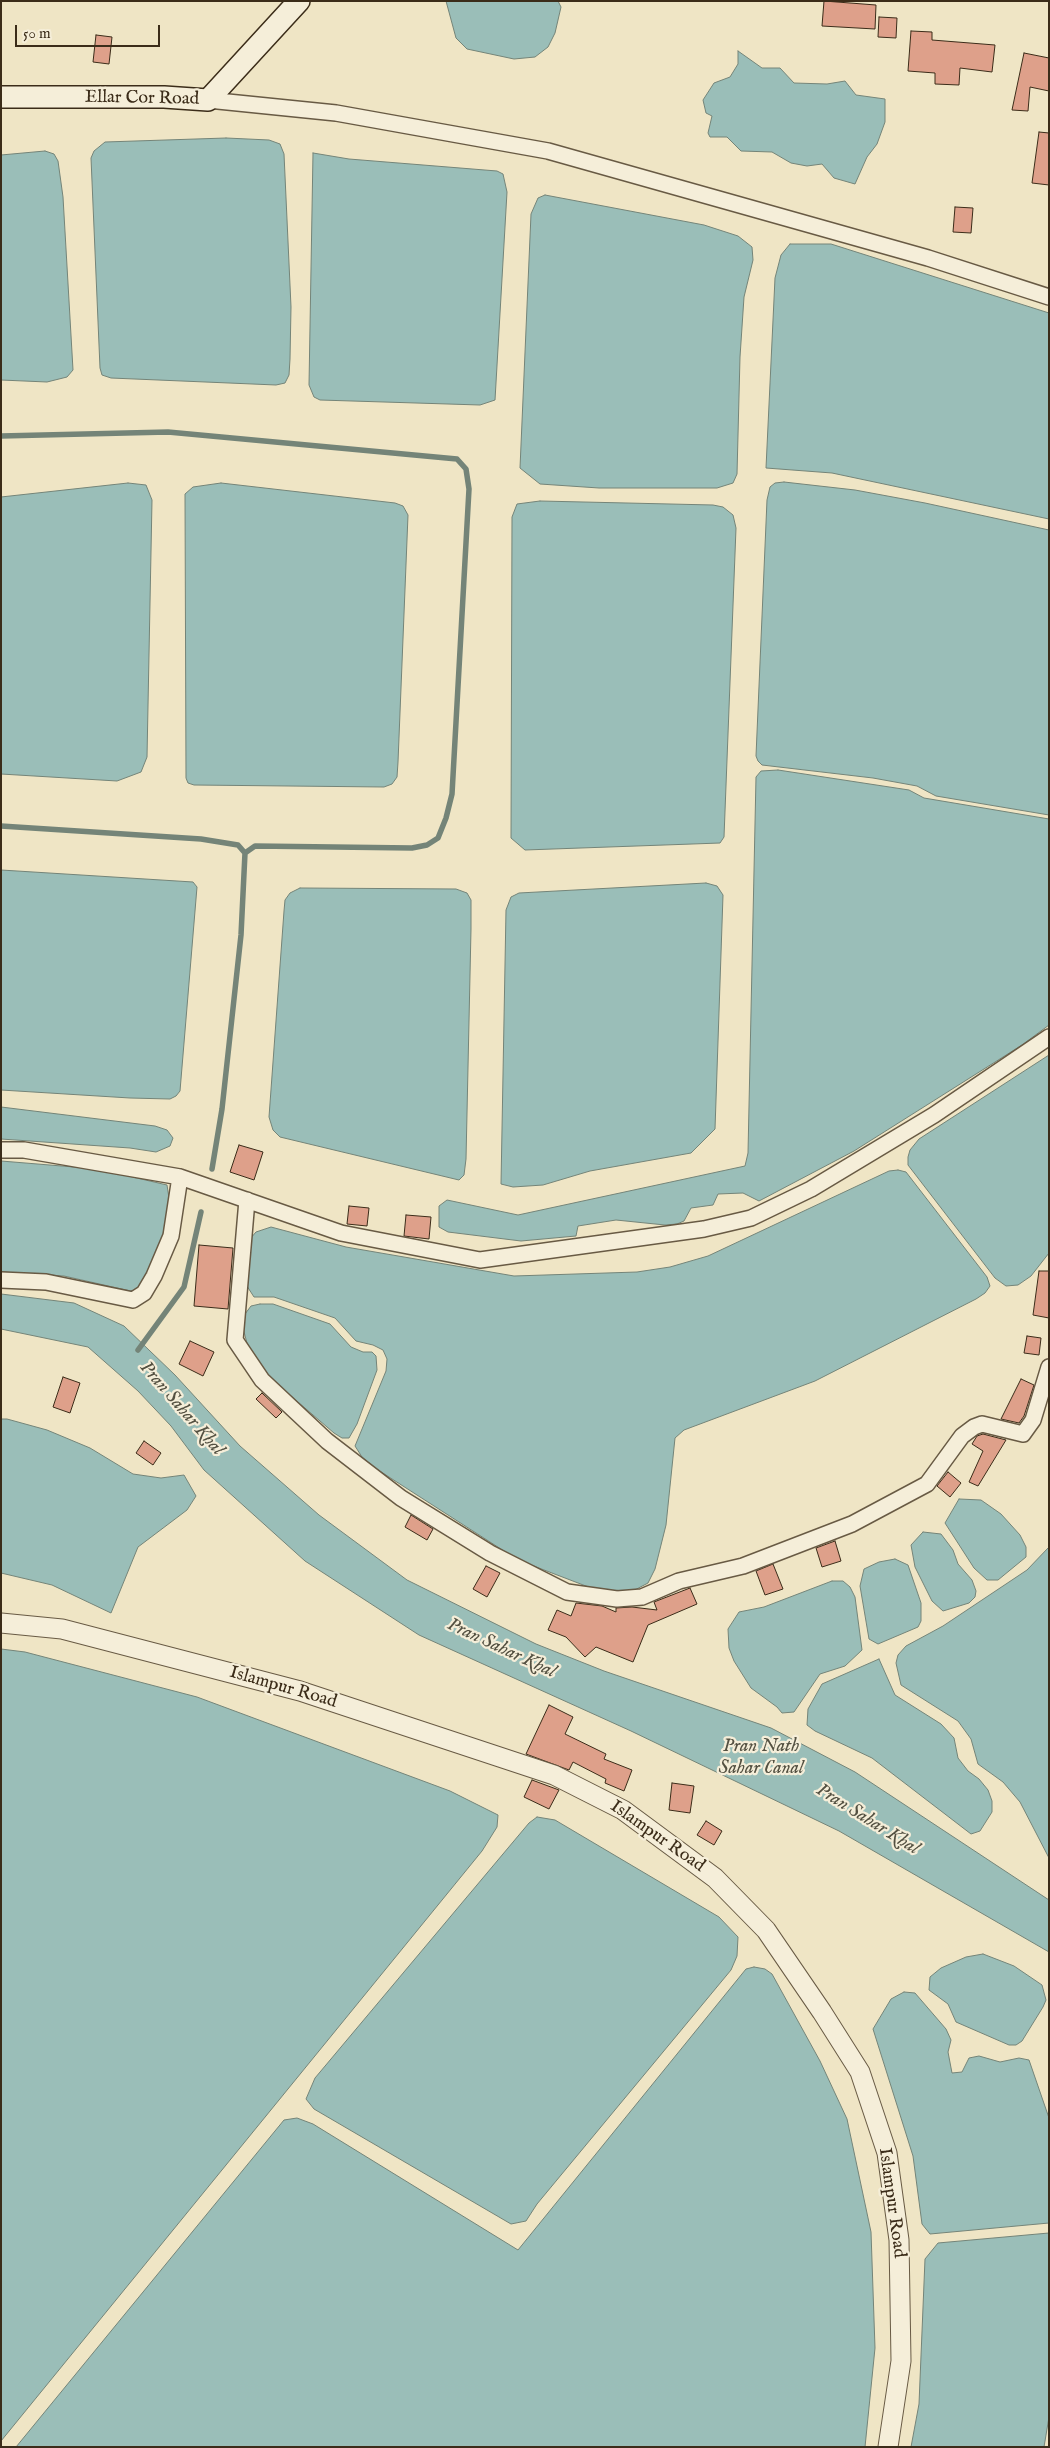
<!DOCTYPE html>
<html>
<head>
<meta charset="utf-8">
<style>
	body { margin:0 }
	#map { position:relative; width:1050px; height:2448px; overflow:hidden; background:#efe5c5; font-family:"IM FELL English",serif }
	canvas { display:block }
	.frame { position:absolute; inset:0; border:2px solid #3b2c19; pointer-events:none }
	.scale { position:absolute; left:15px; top:25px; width:145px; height:22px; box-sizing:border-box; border:2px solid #3b2c19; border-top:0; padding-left:6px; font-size:15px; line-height:18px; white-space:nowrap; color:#3b2c19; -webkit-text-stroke:4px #f5eed9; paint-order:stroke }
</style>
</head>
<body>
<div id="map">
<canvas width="1050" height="2448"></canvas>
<div class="frame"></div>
<div class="scale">50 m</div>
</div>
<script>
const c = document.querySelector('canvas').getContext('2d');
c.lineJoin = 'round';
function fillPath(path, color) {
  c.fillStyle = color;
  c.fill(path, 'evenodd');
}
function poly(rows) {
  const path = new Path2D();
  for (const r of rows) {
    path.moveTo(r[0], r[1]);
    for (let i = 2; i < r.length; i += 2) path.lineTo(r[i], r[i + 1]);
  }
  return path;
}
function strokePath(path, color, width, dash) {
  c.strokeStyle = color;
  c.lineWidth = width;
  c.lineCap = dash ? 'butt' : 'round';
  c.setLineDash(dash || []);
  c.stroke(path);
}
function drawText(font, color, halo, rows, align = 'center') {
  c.font = font + ' "IM FELL English",serif';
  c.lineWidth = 4.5;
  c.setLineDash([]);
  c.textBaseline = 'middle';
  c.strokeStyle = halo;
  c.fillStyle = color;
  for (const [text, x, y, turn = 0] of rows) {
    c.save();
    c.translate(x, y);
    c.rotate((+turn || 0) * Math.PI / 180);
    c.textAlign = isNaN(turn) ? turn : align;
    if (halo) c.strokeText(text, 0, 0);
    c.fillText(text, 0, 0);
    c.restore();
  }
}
const water = poly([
	[446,1,558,1,561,7,555,33,548,47,535,57,514,59,467,49,456,38,446,1],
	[738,51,762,68,780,68,794,83,827,84,845,81,856,95,885,99,885,122,877,144,867,157,855,184,834,178,822,164,807,166,791,163,772,152,741,151,727,137,710,137,708,133,712,116,706,113,703,100,714,83,730,77,738,64,738,51],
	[226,138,269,140,280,144,284,154,291,307,290,359,289,375,285,383,276,385,111,378,102,375,100,368,91,158,94,151,105,142,226,138],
	[45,151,54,154,58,161,63,197,73,370,67,377,47,382,1,380,1,155,45,151],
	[313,153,349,159,497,171,503,174,507,192,495,400,480,405,320,400,314,397,309,385,313,153],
	[545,195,704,225,738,236,752,247,753,260,744,297,740,357,737,474,733,483,717,488,599,488,540,484,520,468,531,214,538,198,545,195],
	[790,244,831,244,1049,313,1049,519,832,473,766,468,775,278,781,255,790,244],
	[784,482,855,490,925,503,1049,530,1049,815,936,796,917,786,873,778,762,765,758,761,756,756,767,500,770,487,775,483,784,482],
	[128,483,146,485,152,500,147,757,141,772,117,781,1,774,1,497,128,483],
	[221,483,395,503,403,506,408,515,398,762,397,777,392,784,384,787,194,785,188,783,186,778,185,494,193,487,221,483],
	[540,501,713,505,723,507,733,515,736,528,724,837,720,843,525,850,511,838,512,517,517,504,540,501],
	[778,770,909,790,924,798,1049,819,1049,1025,1022,1045,854,1151,759,1201,743,1193,718,1194,713,1205,691,1208,684,1221,677,1224,665,1225,616,1220,578,1226,576,1236,521,1241,448,1232,439,1227,439,1206,447,1200,518,1215,745,1166,748,1153,756,777,761,771,778,770],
	[1,870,193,882,197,887,180,1091,176,1096,170,1099,130,1098,1,1090,1,870],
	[706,883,717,886,723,895,715,1129,691,1153,590,1171,543,1185,513,1187,501,1184,506,910,511,897,519,893,706,883],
	[300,888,456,889,467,893,471,900,471,929,466,1159,464,1175,459,1180,280,1137,273,1130,269,1117,284,911,285,900,290,893,300,888],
	[1049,1055,1049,1253,1031,1276,1018,1285,1006,1286,995,1278,948,1217,908,1165,908,1157,910,1150,919,1139,1049,1055],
	[1,1107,155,1126,167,1130,173,1138,170,1146,156,1152,130,1148,1,1139,1,1107],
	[1,1161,98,1169,167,1185,169,1198,161,1248,147,1277,135,1292,64,1276,1,1272,1,1161],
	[898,1170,906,1172,987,1277,990,1286,985,1293,976,1299,815,1381,684,1430,675,1438,666,1525,655,1569,648,1583,629,1593,599,1591,518,1560,375,1468,362,1457,355,1446,386,1371,387,1359,383,1350,373,1345,356,1341,335,1318,274,1297,254,1297,245,1283,250,1239,256,1232,271,1227,346,1247,514,1276,637,1272,670,1267,708,1256,889,1171,898,1170],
	[1,1294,74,1303,124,1326,175,1375,240,1446,319,1515,407,1580,536,1644,604,1671,771,1728,855,1772,1049,1900,1049,1952,839,1831,631,1731,419,1635,305,1561,204,1470,171,1426,138,1391,88,1347,1,1329,1,1294],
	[260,1304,273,1304,330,1324,351,1347,363,1352,372,1352,376,1356,377,1370,357,1424,349,1438,342,1438,334,1433,263,1372,248,1347,243,1328,245,1314,251,1306,260,1304],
	[1,1419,7,1419,47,1430,90,1448,133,1474,161,1478,184,1475,196,1496,187,1510,138,1547,111,1613,52,1585,1,1573,1,1419],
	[959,1499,981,1500,1001,1514,1020,1535,1026,1547,1026,1557,998,1580,987,1580,974,1568,945,1523,959,1499],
	[923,1532,941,1534,953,1550,958,1564,972,1580,976,1591,975,1597,969,1603,943,1611,932,1601,915,1567,911,1545,923,1532],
	[1049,1547,1049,1858,1020,1802,1003,1782,978,1764,971,1739,958,1721,901,1685,896,1663,898,1655,906,1646,943,1626,1027,1570,1049,1547],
	[895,1559,908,1565,921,1603,921,1621,918,1627,878,1644,869,1639,860,1586,864,1569,879,1562,895,1559],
	[832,1581,843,1581,850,1587,855,1597,862,1650,845,1666,820,1674,794,1712,782,1713,777,1707,751,1688,734,1661,729,1648,728,1629,739,1612,764,1607,832,1581],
	[1,1649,25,1652,197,1697,450,1791,498,1815,497,1827,482,1851,1,2441,1,1649],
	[879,1659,895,1695,941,1724,954,1738,958,1758,968,1771,979,1779,988,1790,992,1801,992,1812,980,1831,971,1834,872,1758,815,1731,807,1725,808,1709,822,1684,879,1659],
	[537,1817,555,1820,719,1917,738,1937,737,1956,731,1970,537,2204,526,2221,511,2224,314,2109,306,2099,315,2078,529,1823,537,1817],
	[983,1954,1014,1966,1042,1985,1046,2000,1043,2007,1022,2041,1016,2045,1009,2045,956,2022,948,2004,929,1990,930,1977,941,1968,966,1957,983,1954],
	[754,1967,765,1969,772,1974,820,2061,847,2119,871,2232,875,2348,865,2447,16,2447,284,2120,297,2118,313,2124,518,2250,746,1969,754,1967],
	[904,1992,915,1993,946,2029,951,2040,948,2052,952,2073,962,2072,969,2058,979,2056,1000,2062,1019,2058,1029,2060,1049,2118,1049,2223,930,2234,922,2224,913,2156,873,2029,891,1999,904,1992],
	[1049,2233,1049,2417,1044,2447,911,2447,919,2404,925,2259,938,2243,1049,2233]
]);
fillPath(water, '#9abeb8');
strokePath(water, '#748478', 1);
strokePath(poly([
	[1,436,168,432,457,459,466,469,469,489,452,794,446,818,438,838,427,845,412,848,255,846,245,853,241,935,222,1109,212,1169],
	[1,826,201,839,238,845,245,853],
	[138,1350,184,1287,201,1212]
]), '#748478', 5.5);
const building = poly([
	[824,1,876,5,875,29,822,26,824,1],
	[879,17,897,18,896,38,878,37,879,17],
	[911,31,932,32,932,40,995,45,992,72,960,68,959,85,935,84,935,73,908,71,911,31],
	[96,35,112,37,109,64,93,62,96,35],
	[1024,53,1049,58,1049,91,1030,87,1028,111,1012,110,1024,53],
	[1039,132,1049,133,1049,185,1032,183,1039,132],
	[955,207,973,208,971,233,953,232,955,207],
	[239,1145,263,1152,254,1180,230,1172,239,1145],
	[349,1206,369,1208,367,1226,347,1224,349,1206],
	[406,1215,431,1217,429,1239,404,1236,406,1215],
	[199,1245,233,1248,228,1309,194,1306,199,1245],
	[1039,1271,1049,1271,1049,1318,1033,1315,1039,1271],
	[1027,1336,1041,1338,1039,1355,1024,1353,1027,1336],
	[190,1341,214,1352,203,1376,179,1364,190,1341],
	[63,1377,80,1383,70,1413,53,1407,63,1377],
	[1021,1379,1034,1385,1024,1416,1019,1423,1001,1419,1021,1379],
	[262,1393,282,1412,276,1418,256,1399,262,1393],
	[983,1434,1006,1440,978,1486,969,1482,983,1451,972,1444,977,1436,983,1434],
	[144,1441,161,1453,153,1465,136,1453,144,1441],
	[948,1472,961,1483,950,1497,937,1486,948,1472],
	[411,1515,433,1529,427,1540,405,1527,411,1515],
	[835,1541,841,1561,822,1567,816,1548,835,1541],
	[773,1564,783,1589,765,1595,756,1571,773,1564],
	[486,1566,500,1573,487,1597,473,1589,486,1566],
	[690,1588,697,1604,648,1625,633,1662,596,1647,585,1657,566,1637,548,1630,557,1610,571,1616,576,1603,602,1606,616,1612,616,1608,632,1607,657,1610,654,1602,690,1588],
	[549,1705,573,1717,565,1734,606,1754,604,1759,632,1770,624,1791,605,1783,606,1779,573,1762,569,1770,526,1754,549,1705],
	[532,1780,559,1790,549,1809,524,1797,532,1780],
	[672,1783,694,1786,690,1813,669,1810,672,1783],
	[706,1821,722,1831,714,1845,697,1835,706,1821]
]);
fillPath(building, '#dea08a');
strokePath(building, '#3b2c19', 1);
const minor = poly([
	[208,100,336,113,548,151,928,258,1049,297],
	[1,1150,24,1150,180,1177,341,1233,480,1260,704,1229,751,1218,811,1189,934,1115,1049,1037],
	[247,1200,235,1340,262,1380,327,1441,401,1498,490,1553,567,1592,617,1599,642,1597,679,1581,743,1566,852,1524,927,1484,962,1436,974,1427,982,1424,1023,1434,1033,1420,1049,1367],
	[1,1280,46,1282,133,1300,144,1293,154,1276,171,1236,180,1177]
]);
const tertiary = poly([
	[1,1623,62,1629,300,1691,554,1775,623,1810,715,1878,766,1930,822,2012,860,2072,887,2153,899,2240,901,2361,888,2447]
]);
const secondary = poly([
	[1,97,164,97,208,100,299,1]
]);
strokePath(minor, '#685a44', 18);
strokePath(tertiary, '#685a44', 21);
strokePath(secondary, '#3b2c19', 24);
strokePath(minor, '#f5eed9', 15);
strokePath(tertiary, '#f5eed9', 19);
strokePath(secondary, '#f5eed9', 21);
drawText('18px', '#3b2c19', '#f5eed9', [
	["Ellar Cor Road",142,99,1],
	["Islampur Road",283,1688,16],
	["Islampur Road",657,1837,35],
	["Islampur Road",891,2203,82]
]);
drawText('italic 19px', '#535041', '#f5eed9', [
	["Pran Sahar Khal",181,1409,49],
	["Pran Sahar Khal",501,1649,25],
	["Pran Nath",761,1747],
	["Sahar Canal",761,1769],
	["Pran Sahar Khal",867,1820,32]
]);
</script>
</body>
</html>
